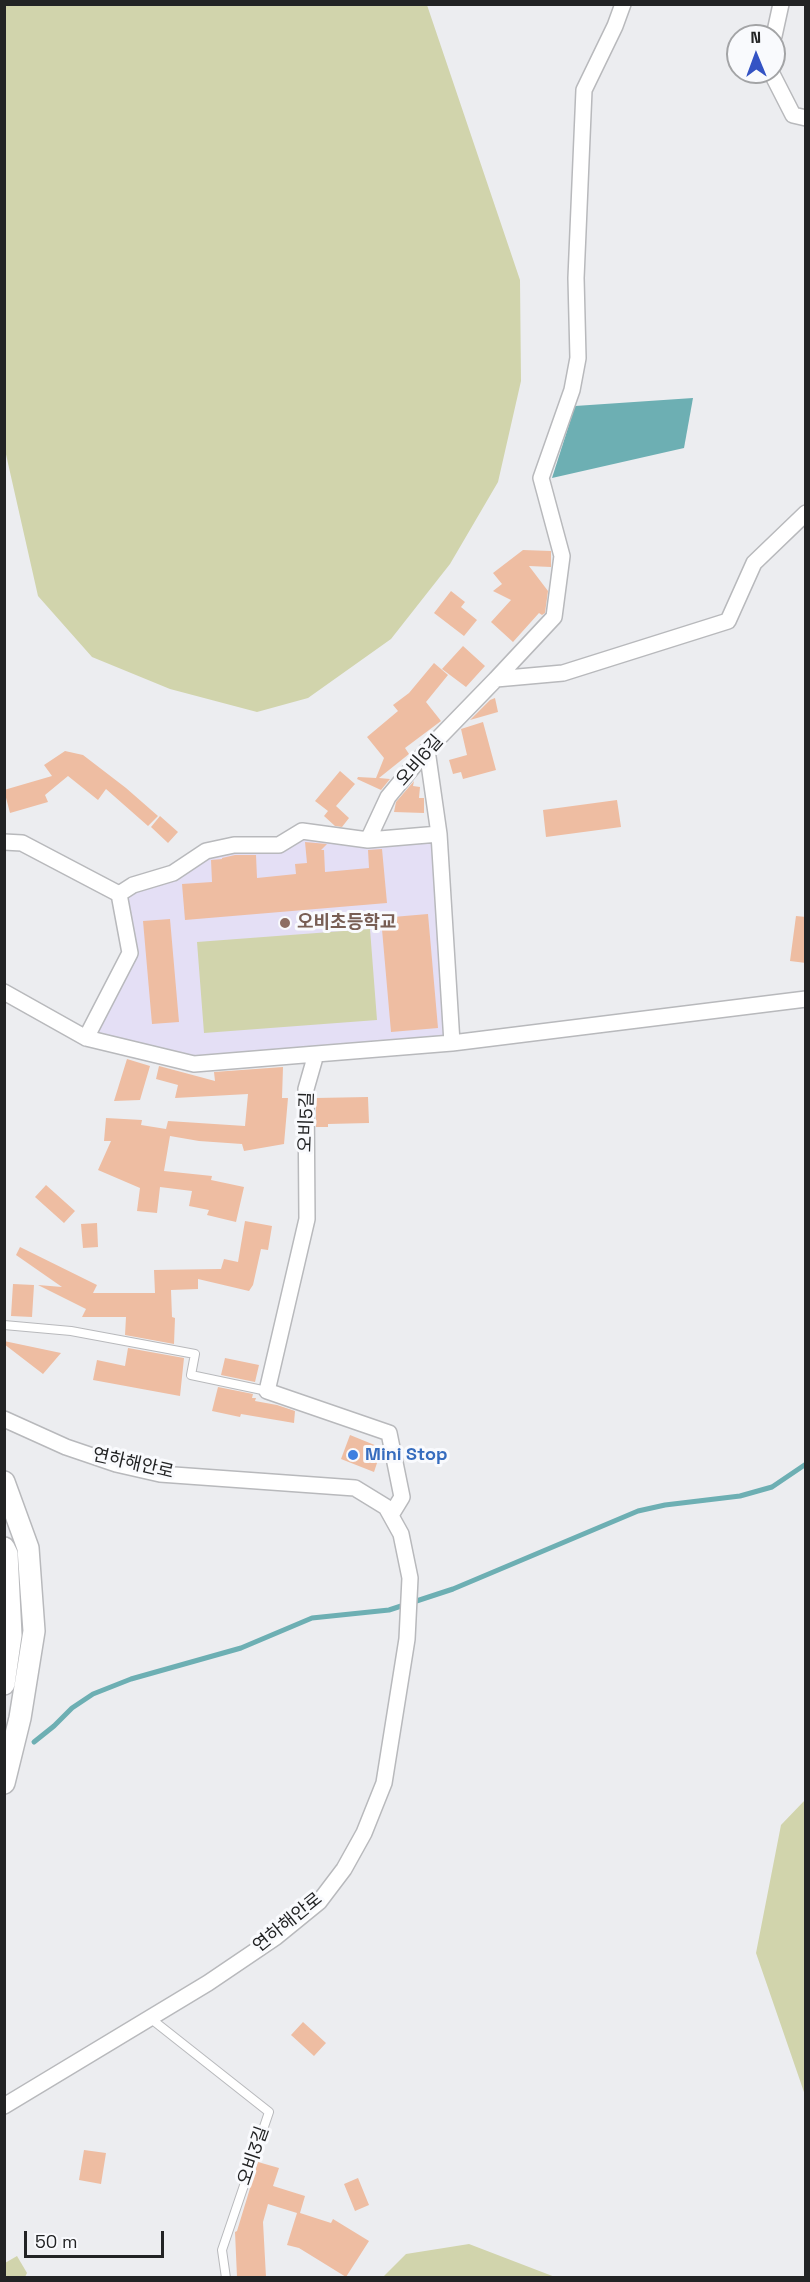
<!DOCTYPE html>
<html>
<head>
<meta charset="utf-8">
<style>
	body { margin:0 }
	#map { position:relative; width:810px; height:2282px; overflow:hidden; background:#ecedf0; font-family:"Space Grotesk",sans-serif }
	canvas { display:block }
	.frame { position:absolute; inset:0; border:6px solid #222324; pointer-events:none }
	.north { position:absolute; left:726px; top:24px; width:60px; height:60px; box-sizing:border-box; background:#f9fafd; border:2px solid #a3a4a6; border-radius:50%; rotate:359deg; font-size:16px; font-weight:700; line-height:24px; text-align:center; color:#222324 }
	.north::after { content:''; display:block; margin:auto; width:21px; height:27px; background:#3453c4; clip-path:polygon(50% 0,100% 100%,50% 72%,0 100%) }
	.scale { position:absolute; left:24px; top:2231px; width:140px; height:27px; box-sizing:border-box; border:3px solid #222324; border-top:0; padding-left:8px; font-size:18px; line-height:21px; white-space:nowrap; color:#222324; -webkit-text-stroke:4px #f9fafd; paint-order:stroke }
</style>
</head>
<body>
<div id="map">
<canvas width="810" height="2282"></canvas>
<div class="frame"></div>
<div class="north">N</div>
<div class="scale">50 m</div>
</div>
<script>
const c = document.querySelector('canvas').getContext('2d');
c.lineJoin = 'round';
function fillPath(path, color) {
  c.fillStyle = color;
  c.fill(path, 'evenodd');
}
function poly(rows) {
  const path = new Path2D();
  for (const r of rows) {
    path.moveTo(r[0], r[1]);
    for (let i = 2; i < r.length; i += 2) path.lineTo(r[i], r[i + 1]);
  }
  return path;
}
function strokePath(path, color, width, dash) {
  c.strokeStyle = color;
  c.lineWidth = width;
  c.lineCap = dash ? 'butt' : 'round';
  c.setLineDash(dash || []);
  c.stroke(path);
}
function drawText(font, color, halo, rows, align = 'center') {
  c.font = font + ' "Space Grotesk","Noto Sans KR",sans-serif';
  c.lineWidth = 6;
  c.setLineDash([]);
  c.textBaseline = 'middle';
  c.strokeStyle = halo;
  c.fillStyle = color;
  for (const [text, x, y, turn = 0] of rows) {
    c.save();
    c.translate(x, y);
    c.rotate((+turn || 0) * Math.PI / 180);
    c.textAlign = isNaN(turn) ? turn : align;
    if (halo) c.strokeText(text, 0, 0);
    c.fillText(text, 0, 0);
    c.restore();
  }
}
fillPath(poly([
	[302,831,439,834,452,1043,194,1064,86,1038,130,953,119,894,206,851,279,845]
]), '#e4dff5');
fillPath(poly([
	[4,5,427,5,520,280,521,381,498,482,450,564,391,639,308,698,257,712,170,689,92,657,38,596,5,450],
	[370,929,377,1020,204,1033,197,942],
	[805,1800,805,2095,756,1953,781,1825],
	[469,2244,555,2277,383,2277,406,2254],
	[17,2256,27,2273,25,2277,5,2277,5,2263]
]), '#d1d4ac');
fillPath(poly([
	[693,398,684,448,552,478,575,406]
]), '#6dafb3');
strokePath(poly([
	[34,1742,54,1726,72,1708,93,1694,131,1679,241,1648,312,1618,389,1610,453,1589,638,1511,665,1505,740,1496,772,1487,806,1464]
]), '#6dafb3', 5);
fillPath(poly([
	[523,550,551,551,551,567,529,566,548,591,545,613,542,615,539,613,513,642,491,622,511,600,493,591,502,584,493,573],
	[451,591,465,602,461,607,477,620,464,636,434,613],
	[463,646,485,666,466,687,442,669],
	[434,663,448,675,426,702,441,721,405,748,409,754,379,778,390,779,381,790,357,779,358,777,376,778,384,758,367,737,398,711,393,705,409,693],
	[495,698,498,712,470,720,490,700],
	[483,722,496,770,463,779,461,772,453,774,449,760,467,755,461,729],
	[65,751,83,755,126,788,158,816,148,826,106,789,98,800,68,776,45,795,48,802,10,813,4,790,52,776,44,765],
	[340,771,355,784,336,806,349,818,342,827,335,826,324,816,328,811,315,801],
	[414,781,413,786,420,787,419,798,424,798,424,813,394,812,396,802],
	[617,800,621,827,546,837,543,810],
	[160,816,178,832,168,843,151,827],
	[305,842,327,844,321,850,324,850,325,872,369,868,368,850,382,849,387,903,185,920,182,884,212,882,211,860,222,859,222,858,235,855,256,855,257,878,296,874,295,864,307,863],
	[428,914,438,1028,391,1032,381,918],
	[796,916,806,917,806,963,790,961],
	[170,919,179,1022,152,1024,143,921],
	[127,1059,150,1066,140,1100,114,1101],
	[159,1066,215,1081,214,1072,283,1067,282,1098,288,1098,284,1144,244,1151,242,1144,199,1141,170,1136,164,1171,212,1176,211,1180,244,1187,236,1222,207,1215,209,1210,189,1206,192,1191,160,1187,157,1213,137,1211,140,1188,98,1170,111,1141,104,1141,106,1118,142,1120,141,1125,166,1129,168,1121,245,1126,248,1094,175,1098,178,1085,156,1079],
	[368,1097,369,1123,328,1124,328,1127,316,1127,316,1098],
	[46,1185,75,1211,64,1223,35,1197],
	[245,1221,272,1226,268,1250,261,1249,253,1285,249,1291,198,1279,198,1289,171,1290,172,1317,175,1318,174,1344,125,1335,126,1317,82,1317,86,1309,38,1285,62,1287,16,1255,20,1247,97,1285,93,1293,155,1293,154,1270,221,1269,224,1259,238,1262],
	[97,1223,98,1247,83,1248,81,1224],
	[13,1284,34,1285,32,1317,11,1316],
	[4,1341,61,1353,43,1374,4,1344],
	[128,1348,184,1358,180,1396,93,1380,97,1360,125,1366],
	[225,1358,259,1365,255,1382,221,1375],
	[218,1387,253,1394,252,1398,256,1398,255,1401,277,1405,295,1411,294,1423,241,1414,240,1417,212,1411],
	[350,1435,382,1448,374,1472,341,1459],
	[303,2022,326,2043,314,2056,291,2035],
	[84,2150,106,2153,101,2184,79,2180],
	[258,2162,279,2168,273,2186,305,2196,300,2213,331,2223,333,2219,369,2241,346,2277,299,2248,287,2245,297,2213,268,2204,263,2222,266,2277,237,2277,235,2232,237,2231],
	[358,2178,369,2205,355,2211,344,2184]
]), '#eebda2');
const lane = poly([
	[4,1325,71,1331,195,1354,191,1375,267,1391],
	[150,2018,269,2112,222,2250,226,2278]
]);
const street = poly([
	[774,36,781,4],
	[771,72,793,115,806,118],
	[496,679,554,617,562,556,541,478,572,390,578,358,576,278,584,90,615,26,623,4],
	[427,750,439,834,452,1043],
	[368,840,439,834],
	[4,842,22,843,119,894,133,885,173,873,206,851,234,845,279,845,302,831,368,840,388,797,427,750,496,679,563,673,728,621,754,563,806,513],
	[4,992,86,1038,194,1064,316,1054],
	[86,1038,130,953,119,894],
	[4,1419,66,1447,116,1464,160,1474,355,1488,386,1507,401,1534,410,1578,407,1639,384,1783,364,1833,344,1869,319,1902,276,1937,208,1983,4,2106],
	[391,1515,402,1497,389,1433,267,1391,307,1219,306,1089,316,1054,452,1043,806,999]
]);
const secondary = poly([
	[4,1482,28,1548,34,1631,20,1718,4,1783],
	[4,1548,7,1554,11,1635,4,1684]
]);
strokePath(lane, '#b8b9bc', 10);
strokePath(street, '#b8b9bc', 18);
strokePath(secondary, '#b8b9bc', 24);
strokePath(lane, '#fff', 8);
strokePath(street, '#fff', 15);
strokePath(secondary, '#fff', 21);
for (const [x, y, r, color] of [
	[285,923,6,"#8d6e63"],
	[353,1455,6,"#3f7fe0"]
]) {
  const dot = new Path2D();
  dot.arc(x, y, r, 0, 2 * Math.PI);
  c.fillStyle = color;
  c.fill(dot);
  strokePath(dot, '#f9fafd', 2);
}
drawText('18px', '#222324', '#f9fafd', [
	["오비6길",420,761,-49],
	["오비5길",307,1122,-88],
	["연하해안로",133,1464,13],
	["연하해안로",288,1923,-39],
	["오비3길",254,2156,-71]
]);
drawText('bold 18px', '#785e54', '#f9fafd', [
	["오비초등학교",297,923]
], 'left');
drawText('bold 18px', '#366cbe', '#f9fafd', [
	["Mini Stop",365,1455]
], 'left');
</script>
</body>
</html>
